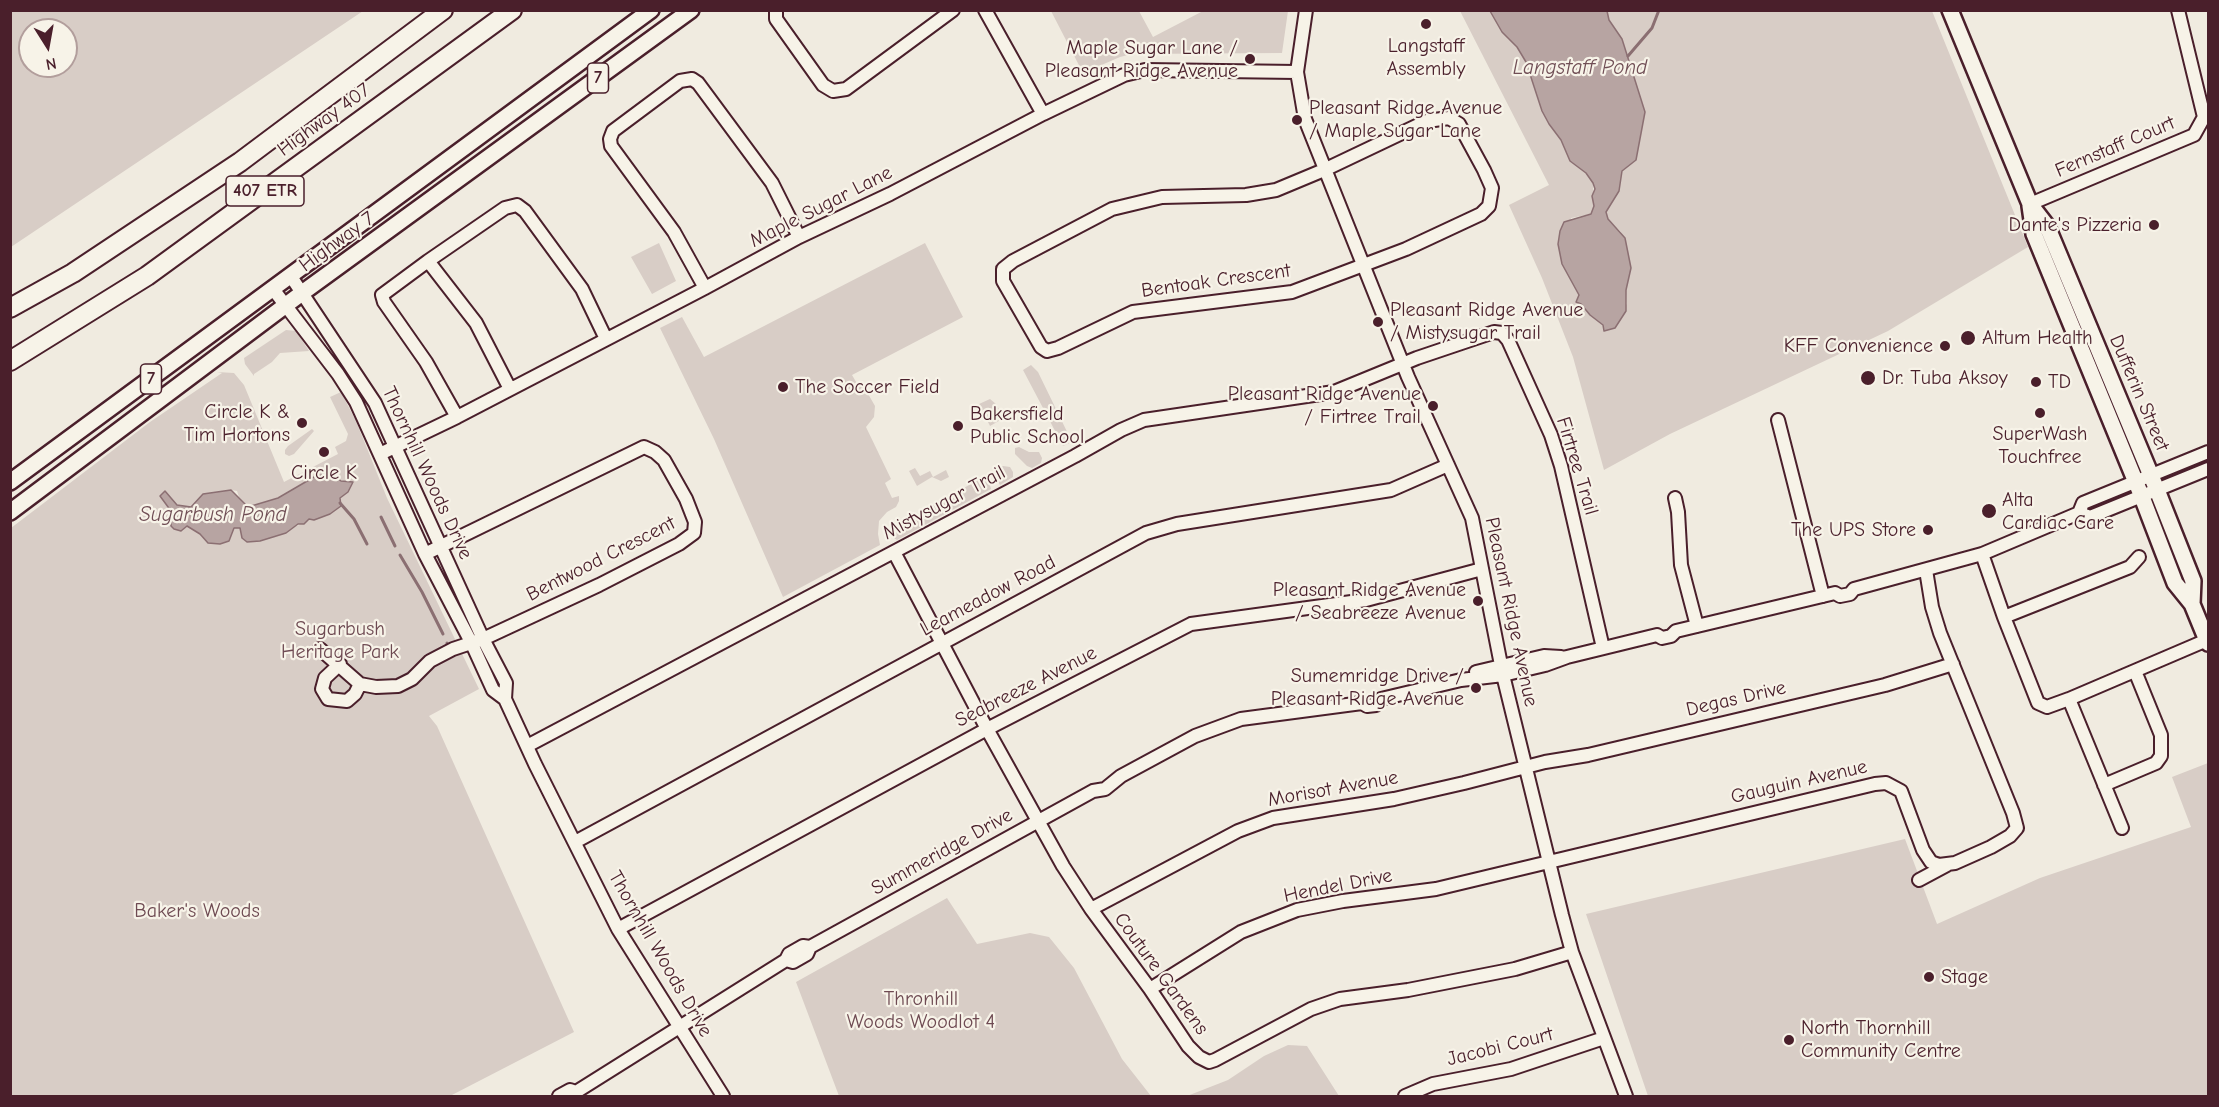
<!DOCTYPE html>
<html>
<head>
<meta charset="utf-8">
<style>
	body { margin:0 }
	#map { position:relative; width:2219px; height:1107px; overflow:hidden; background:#f0ebe0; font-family:"Comic Neue",sans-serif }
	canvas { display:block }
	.frame { position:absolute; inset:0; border:12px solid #4a1f2b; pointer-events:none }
	.north { position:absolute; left:18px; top:18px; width:60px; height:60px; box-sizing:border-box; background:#f7f3e8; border:2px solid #b29e9c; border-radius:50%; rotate:169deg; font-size:16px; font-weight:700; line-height:24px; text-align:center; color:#4a1f2b }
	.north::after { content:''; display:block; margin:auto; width:21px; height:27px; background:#4a1f2b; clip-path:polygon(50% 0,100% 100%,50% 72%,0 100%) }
</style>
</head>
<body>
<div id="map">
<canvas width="2219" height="1107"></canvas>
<div class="frame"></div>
<div class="north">N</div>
</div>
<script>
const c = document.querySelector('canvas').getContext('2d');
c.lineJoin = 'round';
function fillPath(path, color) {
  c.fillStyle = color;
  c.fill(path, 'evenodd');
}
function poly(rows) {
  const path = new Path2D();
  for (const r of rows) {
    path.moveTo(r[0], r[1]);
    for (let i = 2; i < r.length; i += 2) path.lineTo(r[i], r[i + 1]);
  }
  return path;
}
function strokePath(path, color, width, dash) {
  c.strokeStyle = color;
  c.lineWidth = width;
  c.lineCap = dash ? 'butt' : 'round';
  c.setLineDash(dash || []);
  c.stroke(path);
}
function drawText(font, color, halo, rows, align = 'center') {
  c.font = font + ' "Comic Neue",sans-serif';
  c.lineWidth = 4.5;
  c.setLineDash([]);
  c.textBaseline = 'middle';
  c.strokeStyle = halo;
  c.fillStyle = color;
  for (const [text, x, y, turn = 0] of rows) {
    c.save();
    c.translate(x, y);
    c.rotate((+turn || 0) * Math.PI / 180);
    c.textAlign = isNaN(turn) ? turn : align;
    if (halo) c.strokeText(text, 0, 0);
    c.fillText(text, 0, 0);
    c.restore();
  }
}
fillPath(poly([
	[11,10,363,10,363,11,11,247],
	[30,30,66,30,66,66,30,66],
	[1051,11,1139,11,1153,37,1203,11,1288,11,1282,53,1132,54,1120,57,1083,73],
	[1460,11,1490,11,1502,32,1517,47,1526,62,1542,111,1549,124,1561,140,1570,161,1587,173,1593,183,1594,206,1591,214,1571,218,1562,264,1579,295,1581,304,1590,315,1603,325,1627,304,1626,290,1631,268,1621,232,1608,219,1606,212,1619,191,1622,171,1636,160,1645,112,1622,39,1609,20,1607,11,1932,11,2028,247,1888,331,1670,434,1604,470,1573,357,1542,278,1509,205,1549,185],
	[659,243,676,281,652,294,631,257],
	[925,243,963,317,852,375,859,387,863,385,875,406,874,417,866,427,891,479,885,483,892,498,899,496,899,501,896,507,887,512,879,521,878,534,880,545,783,597,714,439,660,328,682,317,704,357],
	[286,330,296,331,309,351,280,353,272,362,254,374,254,376,245,364,244,358],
	[1031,365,1038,372,1072,442,1063,446,1023,370],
	[217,372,234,373,244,385,284,482,338,454,335,447,346,441,348,434,330,397,341,392,356,421,387,498,479,689,429,716,437,726,574,1032,450,1096,11,1096,11,528,150,422,222,373],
	[314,477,352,482,340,499,341,506,314,520,309,519,304,524,242,538,240,528,234,527,218,543,208,543,200,534,187,526,181,531,197,505,231,490,237,491,239,497,248,507,278,498],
	[990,399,996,404,1004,418,990,426,979,404],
	[312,429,314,431,294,454,289,456,285,454,285,450,288,446],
	[1019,447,1029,452,1039,452,1042,458,1041,463,1032,468,1027,466,1015,454,1015,448],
	[1003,466,1010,467,1013,472,1013,477,1000,485,992,472],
	[915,468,920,476,930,471,933,477,946,470,949,477,941,481,932,477,917,486,909,471],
	[987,475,991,489,897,540,894,538,892,531,896,526],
	[2208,763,2208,1096,1648,1096,1586,914,1905,839,1937,924,2040,878,2191,827,2172,777],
	[947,898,977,944,1030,933,1049,937,1074,968,1122,1059,1151,1096,839,1096,796,982],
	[1288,1045,1307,1046,1339,1096,1187,1096,1228,1080,1264,1056]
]), '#d8cdc6');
const water = poly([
	[1490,11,1607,11,1609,20,1622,39,1645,112,1636,160,1622,171,1619,191,1606,212,1608,219,1625,238,1631,268,1626,290,1626,311,1615,328,1604,331,1603,325,1590,315,1581,304,1576,302,1579,295,1562,264,1558,244,1560,231,1564,222,1591,214,1594,206,1592,196,1595,189,1593,183,1586,173,1570,161,1561,140,1549,124,1542,111,1526,62,1517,47,1502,32,1490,11],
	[330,473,341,481,353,482,348,492,340,498,341,506,330,514,314,520,309,519,304,524,298,524,286,533,260,541,247,542,242,538,240,528,234,528,229,541,220,544,208,543,200,534,187,526,181,531,174,529,171,526,171,511,160,496,165,491,177,505,191,507,203,494,231,490,248,507,278,498,314,477,330,473]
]);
fillPath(water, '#b7a4a2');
strokePath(water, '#8b6f72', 1.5);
strokePath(poly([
	[1628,56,1652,28,1659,10],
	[340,503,354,519,367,544],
	[381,517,395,546],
	[400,555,422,592,443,634],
	[447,643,447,644]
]), '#8b6f72', 3);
const minor = poly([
	[776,10,776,19,823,85,833,91,846,89,953,10],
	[985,10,1043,114],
	[1306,10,1297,72,1305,119,1408,377,1472,518,1503,675,1562,915,1572,952,1626,1096],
	[1449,118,1459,124,1484,170,1492,188,1489,206,1481,214,1406,249,1292,292,1133,312,1058,348,1047,351,1041,347,1003,281,1003,269,1013,261,1112,209,1162,197,1246,195,1276,190,1324,170,1427,121,1449,118],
	[2030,204,2194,135,2204,117,2178,10],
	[428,261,476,323,510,389],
	[290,275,375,403,483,639,506,683,505,699,535,764,618,929,723,1096],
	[705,288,674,232,611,146,610,139,613,131,680,81,692,79,698,83,772,183,799,237],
	[273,289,338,374,356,402,425,554,472,644,493,690,505,699],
	[457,417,426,362,384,302,382,295,428,261,505,208,517,205,525,211,582,289,606,339],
	[1778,420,1823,596],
	[380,454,457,417,705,288,799,237,890,194,1043,114,1124,75,1145,70,1297,72],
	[1675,498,1678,512,1681,565,1697,626],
	[2079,513,2083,503,2208,452],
	[894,552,987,729,1063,866,1091,909,1150,989,1188,1046,1199,1057,1209,1062,1215,1060,1311,1009,1340,999,1408,990,1515,969,1572,952],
	[1982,554,2004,617,2130,567,2139,557],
	[2004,617,2038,703,2047,707,2069,699],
	[320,649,360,684,376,687,398,686,412,679,430,661,453,649,483,639,599,585,679,544,694,533,695,522,686,499,664,460,655,452,644,447,425,554],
	[340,664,325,678,322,689,328,699,347,701,355,694,360,684],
	[1476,672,1544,656,1561,657],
	[527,746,1075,456,1121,430,1144,420,1334,392,1417,358,1494,332,1502,333,1508,340,1551,435,1561,466,1603,648],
	[2104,785,2156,763,2161,756,2161,735,2135,671],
	[2122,828,2069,699,2207,640],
	[575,842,1146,533,1177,524,1391,490,1448,465],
	[1919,880,1947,865],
	[1091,909,1238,831,1273,818,1394,799,1464,783,1545,762,1588,755,1885,685,1953,664],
	[618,929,987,729,1191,624,1366,600,1482,569],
	[786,960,793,962,807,954,810,947],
	[1150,989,1241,932,1297,910,1343,901,1436,889,1875,784,1886,783,1901,791,1923,850,1931,862,1939,865,1955,863,1991,847,2010,836,2017,828,2013,813,1940,633,1932,607,1926,570],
	[559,1096,570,1090,576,1092,786,960,789,954,803,946,810,947,1093,791,1105,789,1121,776,1195,736,1241,719,1362,703,1367,706,1376,705,1381,699,1461,680,1503,675,1545,665,1567,657,1657,635,1662,638,1671,636,1676,631,1835,593,1840,596,1850,594,1854,589,1982,554,2079,513,2090,517,2208,469],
	[1405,1096,1433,1084,1511,1069,1604,1038]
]);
const major = poly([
	[1950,10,2030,204,2047,226,2157,490,2193,581,2192,604],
	[2030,206,2034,234,2142,497,2175,583,2192,604,2208,643],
	[10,482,651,10],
	[10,512,302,293,691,10]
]);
const highway = poly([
	[10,308,73,273,240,162,443,10],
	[10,361,147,276,512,10]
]);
strokePath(minor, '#4a1f2b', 16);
strokePath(major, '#4a1f2b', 20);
strokePath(highway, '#4a1f2b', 22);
strokePath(minor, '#f7f3e8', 12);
strokePath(major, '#f7f3e8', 15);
strokePath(highway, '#f7f3e8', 18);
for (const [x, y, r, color] of [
	[1426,24,6,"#4a1f2b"],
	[1250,59,6,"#4a1f2b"],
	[1297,120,6,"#4a1f2b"],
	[2154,225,6,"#4a1f2b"],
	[1378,322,6,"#4a1f2b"],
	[1968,338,8,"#4a1f2b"],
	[1945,346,6,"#4a1f2b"],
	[1868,378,8,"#4a1f2b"],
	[2036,382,6,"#4a1f2b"],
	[783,387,6,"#4a1f2b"],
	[1433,406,6,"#4a1f2b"],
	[2040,413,6,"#4a1f2b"],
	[302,423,6,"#4a1f2b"],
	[958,426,6,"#4a1f2b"],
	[324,452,6,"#4a1f2b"],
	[1989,511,8,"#4a1f2b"],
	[1928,530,6,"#4a1f2b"],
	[1478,601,6,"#4a1f2b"],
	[1476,688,6,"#4a1f2b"],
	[1929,977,6,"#4a1f2b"],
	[1789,1040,6,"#4a1f2b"]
]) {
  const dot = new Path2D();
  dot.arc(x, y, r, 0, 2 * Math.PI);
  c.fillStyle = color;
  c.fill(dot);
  strokePath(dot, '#f7f3e8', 2);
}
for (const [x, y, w] of [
	[598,78,21],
	[265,191,78],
	[151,379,21]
]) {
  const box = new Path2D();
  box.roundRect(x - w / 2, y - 15, w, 30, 4.5);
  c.fillStyle = '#f7f3e8';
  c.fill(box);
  strokePath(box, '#4a1f2b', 1.5);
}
drawText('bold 18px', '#4a1f2b', null, [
	["7",598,78],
	["407 ETR",265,191],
	["7",151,379]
]);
drawText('20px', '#4a1f2b', '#f7f3e8', [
	["Langstaff",1426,46,"center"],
	["Assembly",1426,69,"center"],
	["Maple Sugar Lane /",1238,48,"right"],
	["Pleasant Ridge Avenue",1238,71,"right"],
	["Pleasant Ridge Avenue",1309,108],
	["/ Maple Sugar Lane",1309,131],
	["Dante's Pizzeria",2142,225,"right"],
	["Pleasant Ridge Avenue",1390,310],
	["/ Mistysugar Trail",1390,333],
	["Altum Health",1982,338],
	["KFF Convenience",1933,346,"right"],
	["Dr. Tuba Aksoy",1882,378],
	["TD",2048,382],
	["The Soccer Field",795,387],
	["Pleasant Ridge Avenue",1421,394,"right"],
	["/ Firtree Trail",1421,417,"right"],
	["Circle K &",290,412,"right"],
	["Tim Hortons",290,435,"right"],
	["Bakersfield",970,414],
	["Public School",970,437],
	["SuperWash",2040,434,"center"],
	["Touchfree",2040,457,"center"],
	["Circle K",324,473,"center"],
	["Alta",2002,500],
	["Cardiac Care",2002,523],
	["The UPS Store",1916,530,"right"],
	["Pleasant Ridge Avenue",1466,590,"right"],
	["/ Seabreeze Avenue",1466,613,"right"],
	["Sumemridge Drive /",1464,676,"right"],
	["Pleasant Ridge Avenue",1464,699,"right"],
	["Stage",1941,977],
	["North Thornhill",1801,1028],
	["Community Centre",1801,1051]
], 'left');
drawText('20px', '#4a1f2b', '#f7f3e8', [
	["Highway 407",324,120,-36],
	["Fernstaff Court",2115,147,-23],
	["Maple Sugar Lane",821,207,-27],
	["Highway 7",337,242,-36],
	["Bentoak Crescent",1216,281,-8],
	["Dufferin Street",2139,393,67],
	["Firtree Trail",1577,466,73],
	["Thornhill Woods Drive",427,473,65],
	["Mistysugar Trail",944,503,-28],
	["Bentwood Crescent",601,559,-27],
	["Leameadow Road",988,596,-28],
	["Pleasant Ridge Avenue",1511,612,78],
	["Seabreeze Avenue",1026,687,-27],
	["Degas Drive",1736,699,-13],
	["Gauguin Avenue",1799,782,-13],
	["Morisot Avenue",1333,789,-10],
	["Summeridge Drive",942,852,-29],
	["Hendel Drive",1338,886,-11],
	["Thornhill Woods Drive",660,954,60],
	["Couture Gardens",1161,974,54],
	["Jacobi Court",1500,1047,-14]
]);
drawText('20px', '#6e4a52', '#f7f3e8', [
	["Sugarbush",340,629],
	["Heritage Park",340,652],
	["Baker's Woods",197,911],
	["Thronhill",921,999],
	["Woods Woodlot 4",921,1022]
]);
drawText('italic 21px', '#704e55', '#f7f3e8', [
	["Langstaff Pond",1580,68],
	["Sugarbush Pond",213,515]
]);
</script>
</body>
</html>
